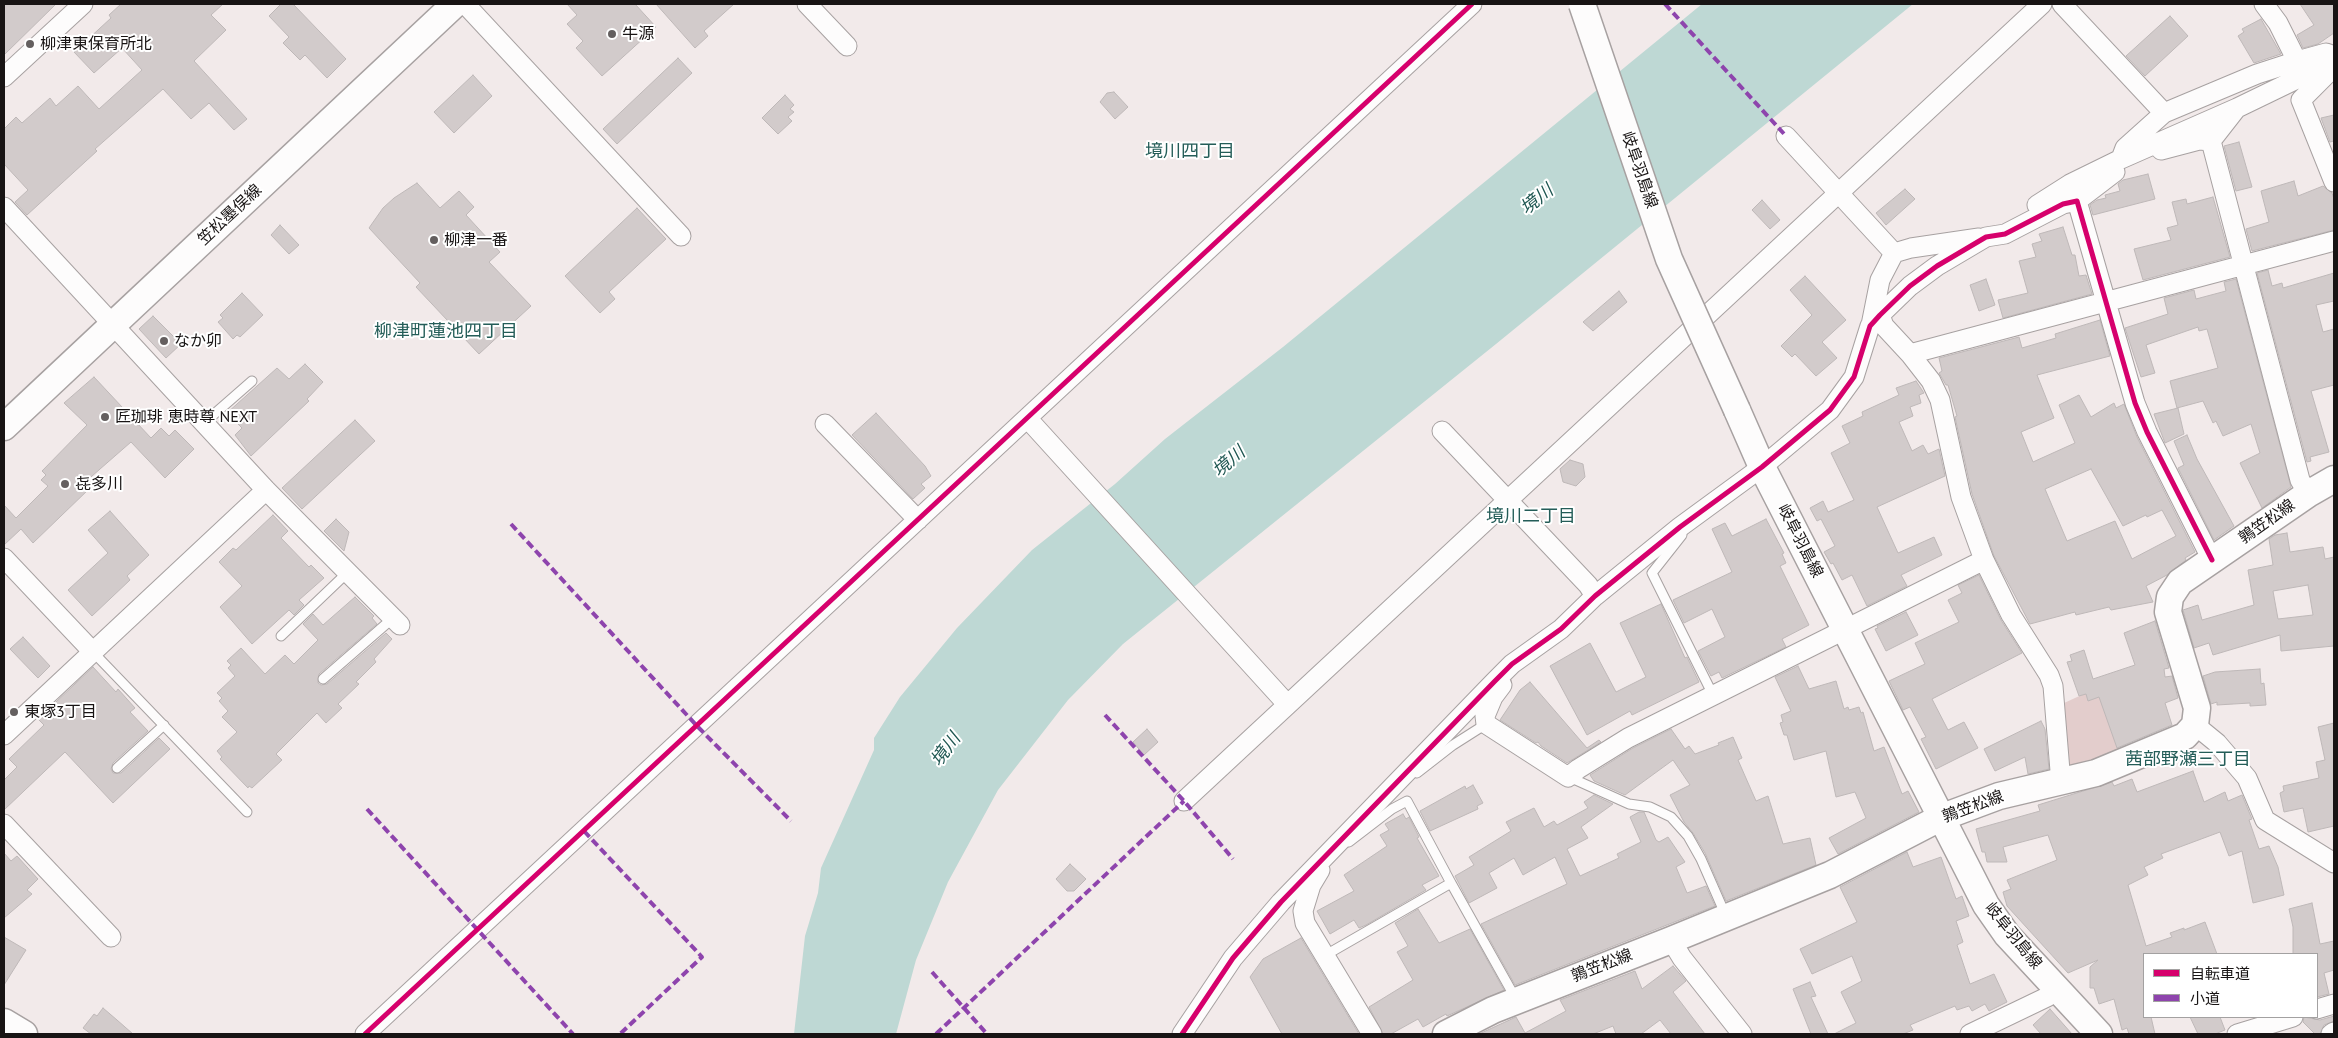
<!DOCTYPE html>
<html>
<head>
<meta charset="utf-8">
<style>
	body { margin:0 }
	#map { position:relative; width:2338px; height:1038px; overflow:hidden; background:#f2eaea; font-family:"PT Sans","Noto Sans JP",sans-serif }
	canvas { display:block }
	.frame { position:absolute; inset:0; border:5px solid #181414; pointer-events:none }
	.legend { position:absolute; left:2143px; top:953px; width:175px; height:65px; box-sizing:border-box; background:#fff; border:1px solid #a3a1a1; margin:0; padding:6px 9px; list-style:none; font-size:15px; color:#181414 }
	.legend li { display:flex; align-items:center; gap:10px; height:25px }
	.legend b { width:25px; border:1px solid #a3a1a1 }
</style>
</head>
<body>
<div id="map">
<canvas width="2338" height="1038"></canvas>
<div class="frame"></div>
<ul class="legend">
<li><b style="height:6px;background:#d6006c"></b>自転車道</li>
<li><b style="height:6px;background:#8e44ad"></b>小道</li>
</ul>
</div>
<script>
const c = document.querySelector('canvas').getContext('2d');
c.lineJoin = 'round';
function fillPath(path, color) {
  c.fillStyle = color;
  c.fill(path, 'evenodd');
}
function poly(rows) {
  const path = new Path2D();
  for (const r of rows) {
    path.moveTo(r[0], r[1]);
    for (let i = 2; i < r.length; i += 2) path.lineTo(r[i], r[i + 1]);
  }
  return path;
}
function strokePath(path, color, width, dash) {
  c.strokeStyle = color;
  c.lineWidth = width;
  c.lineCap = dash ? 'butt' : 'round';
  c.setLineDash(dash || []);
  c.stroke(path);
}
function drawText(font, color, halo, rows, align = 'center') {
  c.font = font + ' "PT Sans","Noto Sans JP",sans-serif';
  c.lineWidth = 4;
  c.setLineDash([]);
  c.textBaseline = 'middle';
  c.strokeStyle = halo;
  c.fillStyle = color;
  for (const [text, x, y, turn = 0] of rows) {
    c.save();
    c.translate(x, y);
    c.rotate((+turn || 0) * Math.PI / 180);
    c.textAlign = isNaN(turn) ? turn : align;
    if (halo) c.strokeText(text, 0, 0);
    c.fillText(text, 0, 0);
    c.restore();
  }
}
fillPath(poly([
	[2101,686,2121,755,2070,773,2062,704]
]), '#e3cdcc');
fillPath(poly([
	[1702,4,1913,4,1496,344,1123,644,1068,700,998,790,948,882,916,960,896,1034,794,1034,805,936,818,893,821,868,874,750,874,738,900,697,957,628,1032,550,1115,484,1165,439,1283,347]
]), '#bed8d4');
const building = poly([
	[4,4,56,4,4,55,4,4],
	[121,4,223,4,211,15,226,30,194,61,247,119,234,130,209,103,191,119,163,89,95,149,97,151,27,215,15,202,28,190,4,164,4,129,16,117,22,123,50,98,56,106,78,86,99,109,142,70,122,48,94,73,74,52,111,18,109,15,121,4],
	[281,4,293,4,346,59,327,78,305,55,300,60,283,43,289,37,269,16,281,4],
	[567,4,635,4,656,27,602,76,576,48,583,41,567,24,577,15,567,4],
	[656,4,734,4,704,31,708,36,695,48,656,4],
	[2300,4,2334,4,2334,33,2318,44,2303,48,2297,35,2314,25,2300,4],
	[2170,16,2188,36,2145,76,2126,56,2170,16],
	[2261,19,2281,54,2254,63,2238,36,2244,32,2242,29,2261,19],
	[678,58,692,73,617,144,603,129,678,58],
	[473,75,492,96,454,133,434,112,473,75],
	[1114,92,1128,107,1115,119,1100,102,1107,93,1114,92],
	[785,95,794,105,790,109,794,112,788,117,792,121,778,134,762,118,785,95],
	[2334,115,2334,141,2330,142,2321,118,2334,115],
	[2239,142,2252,187,2236,191,2224,146,2239,142],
	[2148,174,2155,199,2093,215,2090,205,2097,200,2106,198,2105,195,2120,191,2118,184,2123,180,2148,174],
	[2294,181,2298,196,2323,186,2332,193,2334,199,2334,230,2252,251,2246,229,2269,222,2261,191,2294,181],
	[417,183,440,208,459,191,474,207,466,215,500,252,489,262,531,306,479,354,416,287,420,283,369,228,383,208,394,198,417,183],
	[1905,189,1915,199,1886,225,1876,213,1905,189],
	[2213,197,2230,257,2143,280,2134,249,2171,240,2167,228,2178,225,2172,202,2186,199,2187,204,2213,197],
	[1762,200,1780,220,1770,229,1752,210,1762,200],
	[637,208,666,239,609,292,615,299,600,313,565,276,637,208],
	[280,225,299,245,289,254,271,235,280,225],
	[2063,227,2072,255,2075,255,2079,276,2086,275,2092,294,2003,318,1998,300,2028,293,2019,261,2036,257,2032,244,2042,241,2039,234,2063,227],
	[2268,270,2272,286,2282,283,2283,288,2334,273,2334,301,2316,305,2323,332,2334,329,2334,385,2311,391,2329,452,2310,457,2311,461,2307,462,2257,273,2268,270],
	[1805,276,1846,320,1822,342,1837,358,1816,376,1795,354,1792,357,1781,346,1812,315,1790,290,1805,276],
	[1986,279,1995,305,1979,311,1970,285,1986,279],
	[2236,279,2291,487,2262,508,2240,463,2260,453,2251,424,2223,436,2216,421,2213,423,2203,401,2177,408,2170,381,2218,368,2207,329,2199,331,2198,327,2146,345,2155,373,2141,377,2125,328,2168,314,2164,298,2194,290,2196,299,2226,291,2224,282,2236,279],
	[1619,291,1627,302,1593,331,1583,322,1619,291],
	[242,293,263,315,240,337,237,335,233,339,218,322,223,318,220,315,242,293],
	[153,316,181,344,166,358,139,329,153,316],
	[2100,320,2110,356,2037,375,2054,418,2021,432,2033,462,2075,443,2059,405,2079,395,2091,417,2114,403,2116,408,2124,404,2137,437,2195,552,2185,558,2186,560,2167,575,2146,586,2153,602,2111,610,2109,607,2076,615,2075,612,2030,624,1994,556,1972,494,1955,417,1957,416,1948,385,1946,385,1939,373,1942,371,1939,358,2019,337,2022,348,2056,338,2055,334,2100,320],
	[2091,469,2123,526,2146,515,2147,517,2162,510,2176,536,2132,559,2115,521,2067,541,2045,489,2091,469],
	[305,364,323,382,307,399,309,401,251,456,235,435,242,428,227,413,277,368,289,379,305,364],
	[94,377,151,438,161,428,169,436,175,430,194,449,165,478,131,442,84,483,89,489,33,543,21,529,4,545,4,505,16,518,48,486,41,480,46,475,42,471,87,425,64,403,94,377],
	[1916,381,1924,393,1919,395,1921,403,1910,407,1913,416,1899,422,1912,451,1923,445,1928,454,1939,449,1945,476,1877,507,1898,553,1934,537,1942,555,1901,575,1907,586,1867,606,1852,575,1842,580,1833,563,1831,564,1824,552,1835,546,1821,519,1817,521,1810,508,1823,501,1828,512,1854,500,1831,453,1850,443,1842,426,1863,416,1862,412,1899,395,1896,388,1916,381],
	[2178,408,2184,434,2165,443,2154,414,2178,408],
	[876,413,925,466,931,476,921,484,925,488,913,499,852,435,876,413],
	[355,420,375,441,302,509,282,488,355,420],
	[2187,435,2197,459,2234,526,2214,540,2178,468,2184,465,2174,441,2187,435],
	[1570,460,1583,464,1585,477,1576,486,1563,482,1560,469,1570,460],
	[110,511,149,555,127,576,130,580,92,616,68,590,108,553,88,530,110,511],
	[273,515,288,531,281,538,309,567,311,565,324,578,299,600,304,605,294,615,289,610,252,644,220,607,242,586,219,562,233,548,236,550,273,515],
	[336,519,349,532,344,551,324,531,336,519],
	[1766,519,1784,553,1782,554,1786,563,1780,566,1809,625,1782,639,1786,647,1722,678,1719,672,1711,676,1698,651,1725,637,1712,609,1684,623,1673,600,1732,572,1712,529,1725,523,1732,536,1766,519],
	[2287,533,2290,552,2323,547,2325,559,2334,557,2334,646,2281,651,2280,635,2213,655,2209,643,2194,648,2183,610,2198,605,2202,620,2254,605,2248,570,2273,565,2269,539,2275,535,2287,533],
	[2308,585,2313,615,2278,619,2273,591,2308,585],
	[1979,575,2001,620,2022,653,1932,699,1948,730,1964,722,1978,748,1936,769,1921,739,1926,737,1910,707,1903,710,1889,681,1925,664,1915,643,1959,622,1948,600,1962,593,1958,585,1979,575],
	[355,597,374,616,372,618,377,624,319,674,318,683,321,685,327,684,386,633,392,639,374,659,376,662,356,682,359,684,338,704,342,708,326,723,317,713,276,754,282,760,252,788,249,786,248,788,220,759,222,757,217,751,237,732,222,717,228,711,219,701,222,698,217,693,235,676,228,668,231,665,227,661,241,648,265,674,285,655,294,664,318,640,303,624,313,614,323,625,355,597],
	[1661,604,1685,658,1687,657,1699,682,1632,715,1630,711,1587,735,1550,666,1590,643,1616,692,1646,677,1620,623,1661,604],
	[1906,612,1918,635,1886,651,1875,629,1878,628,1877,626,1906,612],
	[2155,621,2169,668,2164,669,2165,677,2172,676,2178,698,2165,703,2172,725,2117,748,2099,697,2088,701,2086,694,2079,696,2067,662,2072,661,2070,655,2084,650,2093,679,2135,665,2124,633,2155,621],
	[23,637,50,666,38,678,10,649,23,637],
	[1798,666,1809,689,1836,681,1844,709,1848,707,1849,710,1859,707,1861,713,1863,712,1874,751,1884,747,1902,794,1908,791,1919,812,1838,854,1829,838,1866,818,1855,792,1836,797,1826,751,1794,760,1787,735,1784,735,1780,723,1783,722,1781,715,1791,711,1775,677,1798,666],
	[93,667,116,692,118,689,135,708,130,712,148,731,113,763,111,769,113,773,121,773,159,738,170,749,113,803,65,752,4,810,4,780,17,767,9,759,44,725,38,719,93,667],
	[2260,669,2261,684,2264,683,2266,705,2250,706,2250,703,2217,705,2217,702,2211,704,2203,676,2215,672,2260,669],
	[1530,682,1587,748,1599,740,1601,742,1567,763,1541,746,1538,742,1536,743,1500,720,1520,690,1530,682],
	[2041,721,2045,729,2049,769,2028,774,2025,757,1995,771,1984,749,2041,721],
	[2334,723,2334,826,2308,832,2303,808,2284,812,2280,793,2284,791,2283,786,2319,778,2316,762,2325,760,2318,727,2334,723],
	[1147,729,1158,742,1144,755,1133,742,1147,729],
	[1671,729,1685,749,1689,746,1695,754,1719,745,1718,743,1733,737,1742,758,1738,760,1756,801,1768,796,1783,844,1810,838,1816,865,1726,901,1705,853,1693,833,1684,822,1670,795,1690,785,1673,760,1625,795,1594,781,1590,775,1633,748,1671,729],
	[2193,771,2204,802,2225,792,2228,801,2242,795,2252,819,2249,820,2259,849,2269,846,2278,867,2284,895,2253,903,2242,851,2229,856,2220,832,2161,854,2163,858,2144,867,2148,875,2128,885,2146,946,2172,937,2170,933,2184,928,2184,930,2205,922,2217,954,2144,954,2144,1017,2151,1017,2155,1034,2129,1034,2127,1028,2122,1030,2114,999,2099,1004,2094,988,2090,988,2090,967,2098,960,2068,973,2007,906,2003,892,2011,889,2007,880,2057,860,2048,835,2003,847,2007,862,1987,862,1985,852,1982,852,1976,829,2040,811,2038,805,2112,782,2114,786,2132,779,2137,792,2193,771],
	[1473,785,1483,803,1477,806,1478,809,1430,831,1420,811,1465,786,1466,789,1473,785],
	[1594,795,1613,804,1581,827,1588,838,1567,849,1580,876,1619,858,1617,854,1641,842,1630,817,1639,812,1644,812,1656,840,1659,842,1668,837,1685,862,1676,867,1687,893,1706,886,1715,906,1515,985,1481,924,1567,884,1555,857,1523,875,1514,858,1489,873,1497,888,1469,903,1455,876,1474,865,1469,857,1511,831,1506,822,1534,808,1544,827,1554,821,1557,825,1588,808,1584,802,1594,795],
	[1403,814,1406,819,1409,817,1419,837,1417,838,1439,876,1422,885,1426,890,1366,925,1359,928,1354,920,1330,934,1317,911,1354,891,1344,875,1387,846,1380,835,1389,830,1385,824,1403,814],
	[1907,852,1913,867,1941,857,1956,899,1962,896,1969,916,1956,921,1963,942,1957,945,1970,984,1994,974,2007,1002,1989,1011,1985,1004,1972,1011,1969,1006,1957,1010,1955,1006,1910,1025,1913,1030,1903,1034,1834,1034,1856,1023,1841,992,1862,981,1852,956,1812,974,1800,949,1857,922,1840,887,1907,852],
	[4,853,11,861,17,856,38,879,27,890,32,894,4,918,4,853],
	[1070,864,1086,879,1074,891,1067,891,1056,879,1070,864],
	[2312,903,2320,944,2334,941,2334,970,2324,973,2329,994,2317,997,2317,954,2293,954,2293,927,2289,909,2312,903],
	[1418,909,1439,943,1470,929,1504,990,1447,1016,1446,1014,1423,1027,1418,1019,1391,1034,1383,1034,1369,1007,1413,980,1397,952,1408,946,1395,923,1418,909],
	[4,937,26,950,4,985,4,937],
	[1301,938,1359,1034,1282,1034,1250,977,1263,959,1301,938],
	[1673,966,1686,981,1673,992,1705,1034,1671,1034,1660,1020,1641,1034,1616,1034,1613,1026,1593,1034,1479,1034,1516,1017,1525,1033,1566,1011,1560,1000,1635,971,1642,989,1673,966],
	[1810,982,1816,996,1811,997,1828,1034,1811,1034,1793,989,1810,982],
	[103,1008,117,1020,133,1034,91,1034,83,1028,94,1014,97,1016,103,1008],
	[2050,1009,2072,1034,2041,1034,2033,1025,2050,1009],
	[2334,1016,2334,1021,2324,1025,2320,1034,2315,1034,2303,1022,2304,1017,2320,1020,2334,1016],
	[2190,1017,2220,1017,2225,1030,2215,1034,2198,1034,2190,1017]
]);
fillPath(building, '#d2cbcb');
strokePath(building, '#beb8b8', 1);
const service = poly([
	[204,423,252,381],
	[1682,535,1652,573,1713,695],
	[281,636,348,572],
	[93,652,247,812],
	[323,679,393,618],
	[117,768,164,725],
	[1417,773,1453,745,1486,724],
	[1569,777,1629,804,1650,807,1671,817,1688,836,1701,859,1726,916],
	[1349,842,1392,809,1407,801,1451,883],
	[1324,956,1451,883,1512,992,1513,999]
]);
const minor = poly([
	[465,4,681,236],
	[807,4,847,46],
	[2062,4,2164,113],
	[2264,4,2278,23,2297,61],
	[2334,67,2301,100,2334,182],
	[4,77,83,4],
	[2236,109,2211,141,2300,480,2308,494],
	[1786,136,1894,253],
	[2161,150,2199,140,2211,141],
	[2122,156,2125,148,2164,113,2257,74,2297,61,2326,53,2329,54],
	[2077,201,2115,172],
	[2037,205,2070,184,2121,159,2237,108,2299,78,2334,55],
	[4,207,266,490,400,625],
	[1880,315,1884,326,1910,354,1931,381,1940,400,1961,497,1984,560,2011,615,2049,675,2053,686,2061,783],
	[1871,325,1880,280,1894,253,1911,248,1979,238],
	[1910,354,2334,241],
	[1027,418,1287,704],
	[825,424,918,520],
	[1442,431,1588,585,1595,596],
	[4,558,93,652],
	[1502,685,1493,697,1485,716,1486,724,1568,777,1578,769,1628,738,1984,560],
	[2195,725,2217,743,2247,778,2265,820,2334,863],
	[4,735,266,490],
	[1184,801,2042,4],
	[4,824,111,937],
	[1320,870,1311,885,1303,911,1305,923,1372,1034],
	[1671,940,1682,958,1742,1034],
	[2317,1009,2334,1004],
	[365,1034,1472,4],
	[1182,1034,1233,958,1281,902,1494,682,1512,664,1561,629,1595,596,1680,527,1762,467,1830,410,1854,377,1870,326,1880,315,1910,286,1937,266,1986,237,2005,234,2063,204,2077,201,2135,403,2147,432,2212,560],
	[1970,1034,2047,997,2057,989],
	[2237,1034,2293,1017],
	[2331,1034,2334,1032]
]);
const secondary = poly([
	[1737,410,1762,467,1986,905,2007,935,2099,1034],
	[4,427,455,4],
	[4,1022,24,1034],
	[1446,1034,1493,1010,1671,940,1830,875,1940,818,1999,796,2096,773,2185,736,2195,725,2197,708,2168,612,2170,597,2180,582,2308,494,2334,479]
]);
strokePath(service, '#a7a1a1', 11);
strokePath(minor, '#a7a1a1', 21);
strokePath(secondary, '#a7a1a1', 29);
strokePath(service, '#fdfcfc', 9);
strokePath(minor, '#fdfcfc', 19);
strokePath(secondary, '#fdfcfc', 26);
const secondaryBridge = poly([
	[1582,4,1669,259,1737,410]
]);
strokePath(secondaryBridge, '#a7a1a1', 29, []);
strokePath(secondaryBridge, '#fdfcfc', 26);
strokePath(poly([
	[1665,4,1786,136],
	[511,524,697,726,791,821],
	[1105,715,1184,801,1233,859],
	[367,809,573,1034],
	[584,831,702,957,620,1034],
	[932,972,987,1034],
	[936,1034,1184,801]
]), '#8e44ad', 4, [8, 4]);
strokePath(poly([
	[365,1034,1472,4],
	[1182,1034,1233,958,1281,902,1494,682,1512,664,1561,629,1595,596,1680,527,1762,467,1830,410,1854,377,1870,326,1880,315,1910,286,1937,266,1986,237,2005,234,2063,204,2077,201,2135,403,2147,432,2212,560]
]), '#d6006c', 5);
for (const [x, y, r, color] of [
	[612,34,5,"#645f5f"],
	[30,44,5,"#645f5f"],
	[434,240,5,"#645f5f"],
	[164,341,5,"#645f5f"],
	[105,417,5,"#645f5f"],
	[65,484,5,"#645f5f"],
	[14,712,5,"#645f5f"]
]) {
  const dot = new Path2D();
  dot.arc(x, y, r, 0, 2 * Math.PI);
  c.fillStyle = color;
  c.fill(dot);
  strokePath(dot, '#fff', 2);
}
drawText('16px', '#181414', '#fff', [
	["牛源",622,34],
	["柳津東保育所北",40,44],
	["柳津一番",444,240],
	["なか卯",174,341],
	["匠珈琲 恵時尊 NEXT",115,417],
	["㐂多川",75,484],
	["東塚3丁目",24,712]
], 'left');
drawText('16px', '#181414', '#fff', [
	["岐阜羽島線",1639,170,71],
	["笠松墨俣線",230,215,-43],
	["鶉笠松線",2267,522,-35],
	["岐阜羽島線",1800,541,63],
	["鶉笠松線",1973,807,-20],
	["岐阜羽島線",2013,936,51],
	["鶉笠松線",1602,966,-21]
]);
drawText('18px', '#245d58', '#fff', [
	["境川四丁目",1190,152],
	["柳津町蓮池四丁目",446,332],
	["境川二丁目",1531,517],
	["茜部野瀬三丁目",2188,760]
]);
drawText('italic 18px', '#1e5651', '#fff', [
	["境川",1537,200,-39],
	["境川",1229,462,-41],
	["境川",946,750,-54]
]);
</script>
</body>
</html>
